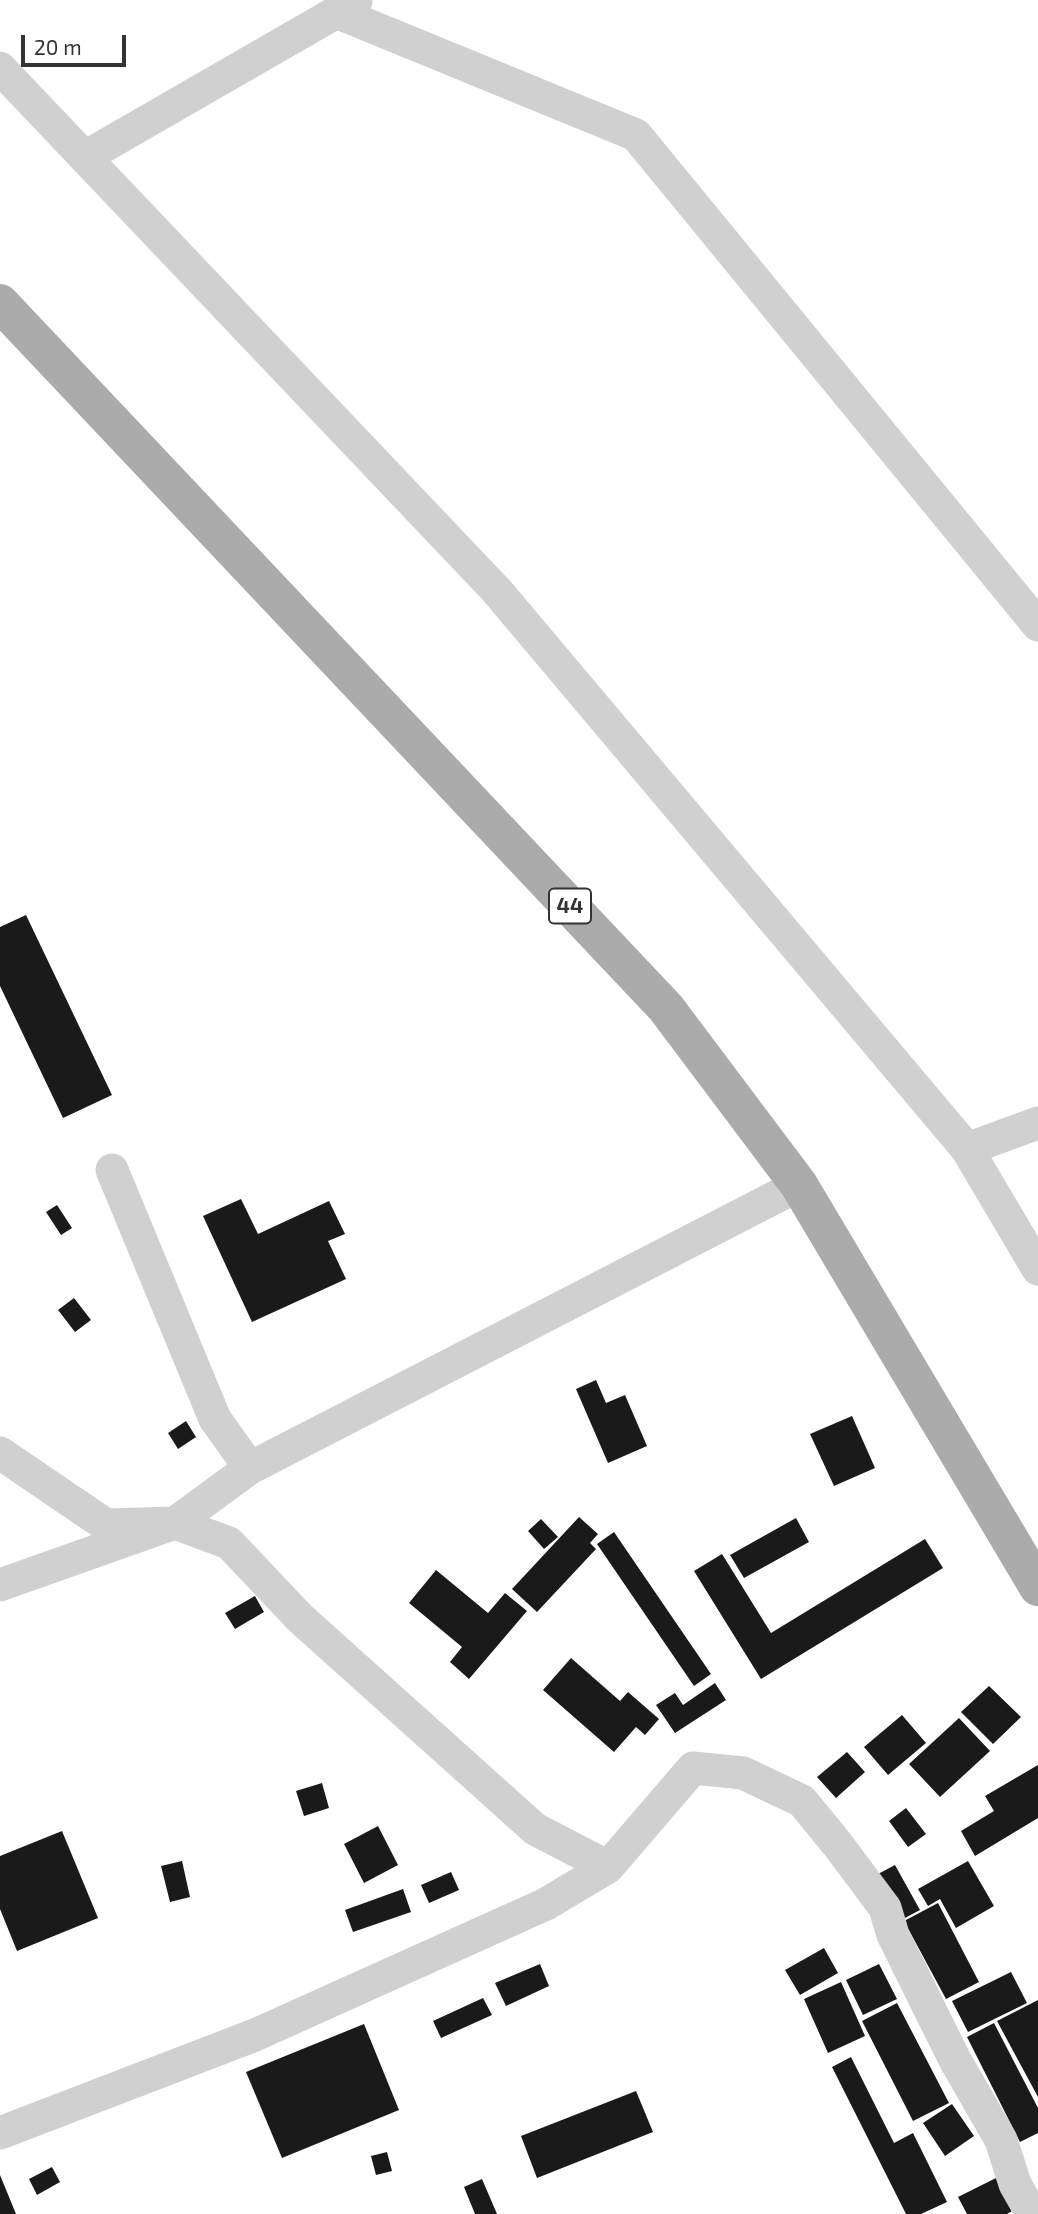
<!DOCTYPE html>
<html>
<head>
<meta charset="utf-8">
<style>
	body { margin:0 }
	#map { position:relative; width:1038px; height:2214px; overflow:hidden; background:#fff; font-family:"Exo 2",sans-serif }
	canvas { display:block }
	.scale { position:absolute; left:21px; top:35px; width:105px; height:32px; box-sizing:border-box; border:4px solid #333; border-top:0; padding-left:9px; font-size:21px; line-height:24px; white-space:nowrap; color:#333; -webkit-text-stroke:5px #fff; paint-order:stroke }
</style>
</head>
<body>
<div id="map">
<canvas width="1038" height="2214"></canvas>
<div class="scale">20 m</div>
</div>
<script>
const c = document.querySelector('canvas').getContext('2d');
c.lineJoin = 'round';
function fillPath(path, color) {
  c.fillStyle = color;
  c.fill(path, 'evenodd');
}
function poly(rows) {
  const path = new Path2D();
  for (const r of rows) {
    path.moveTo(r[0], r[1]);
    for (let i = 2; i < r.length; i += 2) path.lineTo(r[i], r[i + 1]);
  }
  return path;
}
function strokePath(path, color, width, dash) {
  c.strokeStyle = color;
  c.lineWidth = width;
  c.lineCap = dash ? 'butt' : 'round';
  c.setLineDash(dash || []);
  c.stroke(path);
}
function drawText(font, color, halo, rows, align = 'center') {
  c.font = font + ' "Exo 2",sans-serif';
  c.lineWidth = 7;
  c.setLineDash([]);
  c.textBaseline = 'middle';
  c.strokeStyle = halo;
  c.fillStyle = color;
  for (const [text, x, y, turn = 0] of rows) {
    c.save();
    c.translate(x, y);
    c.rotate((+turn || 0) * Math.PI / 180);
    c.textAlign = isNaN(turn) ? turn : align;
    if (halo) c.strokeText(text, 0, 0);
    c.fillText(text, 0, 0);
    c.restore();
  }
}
fillPath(poly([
	[26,915,112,1095,63,1118,0,986,0,927],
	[241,1199,258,1234,329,1201,345,1234,328,1241,346,1279,252,1322,203,1216],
	[57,1205,72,1228,61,1235,46,1212],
	[74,1298,91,1320,75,1332,58,1310],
	[596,1380,606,1403,625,1395,647,1446,608,1463,576,1389],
	[852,1416,875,1468,834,1486,810,1434],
	[186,1421,196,1437,178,1449,168,1433],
	[579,1517,598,1534,590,1543,596,1549,537,1612,512,1589],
	[796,1518,809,1542,744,1578,730,1555],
	[541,1519,558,1537,544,1549,528,1531],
	[614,1532,711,1674,694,1686,597,1544],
	[925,1539,943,1568,761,1679,694,1571,722,1554,771,1633],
	[436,1570,488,1613,505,1593,527,1611,469,1679,450,1662,462,1647,409,1603],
	[255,1596,264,1612,235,1629,225,1613],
	[571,1658,620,1701,628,1692,659,1719,645,1735,636,1727,614,1752,543,1690],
	[715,1683,726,1700,675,1733,656,1705,675,1693,683,1705],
	[989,1686,1021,1717,993,1744,961,1712],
	[902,1715,926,1743,888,1775,864,1747],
	[959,1718,990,1751,940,1797,909,1764],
	[847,1752,865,1772,836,1798,817,1777],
	[1038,1765,1038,1818,975,1856,961,1831,994,1811,985,1796],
	[322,1783,329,1808,304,1816,296,1791],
	[906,1808,926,1834,908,1847,889,1821],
	[378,1826,398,1865,364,1883,344,1844],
	[62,1831,98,1918,17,1951,0,1909,0,1856],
	[182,1861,190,1897,170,1902,161,1866],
	[968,1861,994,1906,956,1928,940,1899,928,1906,918,1889],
	[895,1865,920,1910,903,1919,878,1874],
	[451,1872,459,1890,429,1903,421,1885],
	[403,1889,411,1912,353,1932,345,1910],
	[938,1903,979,1982,946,1999,904,1921],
	[824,1948,838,1973,800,1995,785,1970],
	[540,1964,549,1986,506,2006,495,1983],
	[879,1964,897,1999,863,2015,846,1980],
	[1011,1972,1027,2003,968,2032,952,2001],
	[841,1982,865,2036,828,2053,804,1999],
	[483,1998,492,2015,441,2038,433,2021],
	[1038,2000,1038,2097,997,2021],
	[897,2003,949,2103,913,2121,862,2021],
	[994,2023,1038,2108,1038,2133,1020,2142,967,2037],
	[364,2024,399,2110,282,2158,246,2072],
	[851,2057,894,2143,913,2133,947,2202,921,2214,906,2214,832,2067],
	[636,2091,653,2132,537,2178,521,2136],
	[952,2104,974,2136,945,2156,923,2123],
	[387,2152,392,2171,376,2175,371,2156],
	[52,2167,60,2182,37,2195,29,2179],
	[0,2175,16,2214,0,2214],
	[996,2178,1012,2211,1007,2214,967,2214,958,2197],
	[482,2179,497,2214,475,2214,464,2187]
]), '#1a1a1a');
strokePath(poly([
	[336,12,636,135,1038,625],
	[0,68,497,591,967,1149,1038,1269],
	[85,157,356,1],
	[967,1149,1038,1123],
	[112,1170,215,1419,250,1468],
	[0,1453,106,1525,175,1523,229,1543,300,1618,535,1829,608,1867,693,1768,743,1773,802,1801,838,1845,885,1908,893,1935,955,2060,1001,2140,1015,2184,1032,2214],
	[0,1585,175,1523,250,1468,799,1185],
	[0,2133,255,2035,546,1904,608,1867]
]), '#d0d0d0', 33);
strokePath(poly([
	[0,303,666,1008,799,1185,1038,1587]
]), '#ababab', 38);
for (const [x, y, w] of [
	[570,906,42]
]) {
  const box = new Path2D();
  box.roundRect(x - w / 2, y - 17.5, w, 35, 5);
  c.fillStyle = '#fff';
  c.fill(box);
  strokePath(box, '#333', 2);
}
drawText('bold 21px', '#333', null, [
	["44",570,906]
]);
</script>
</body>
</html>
